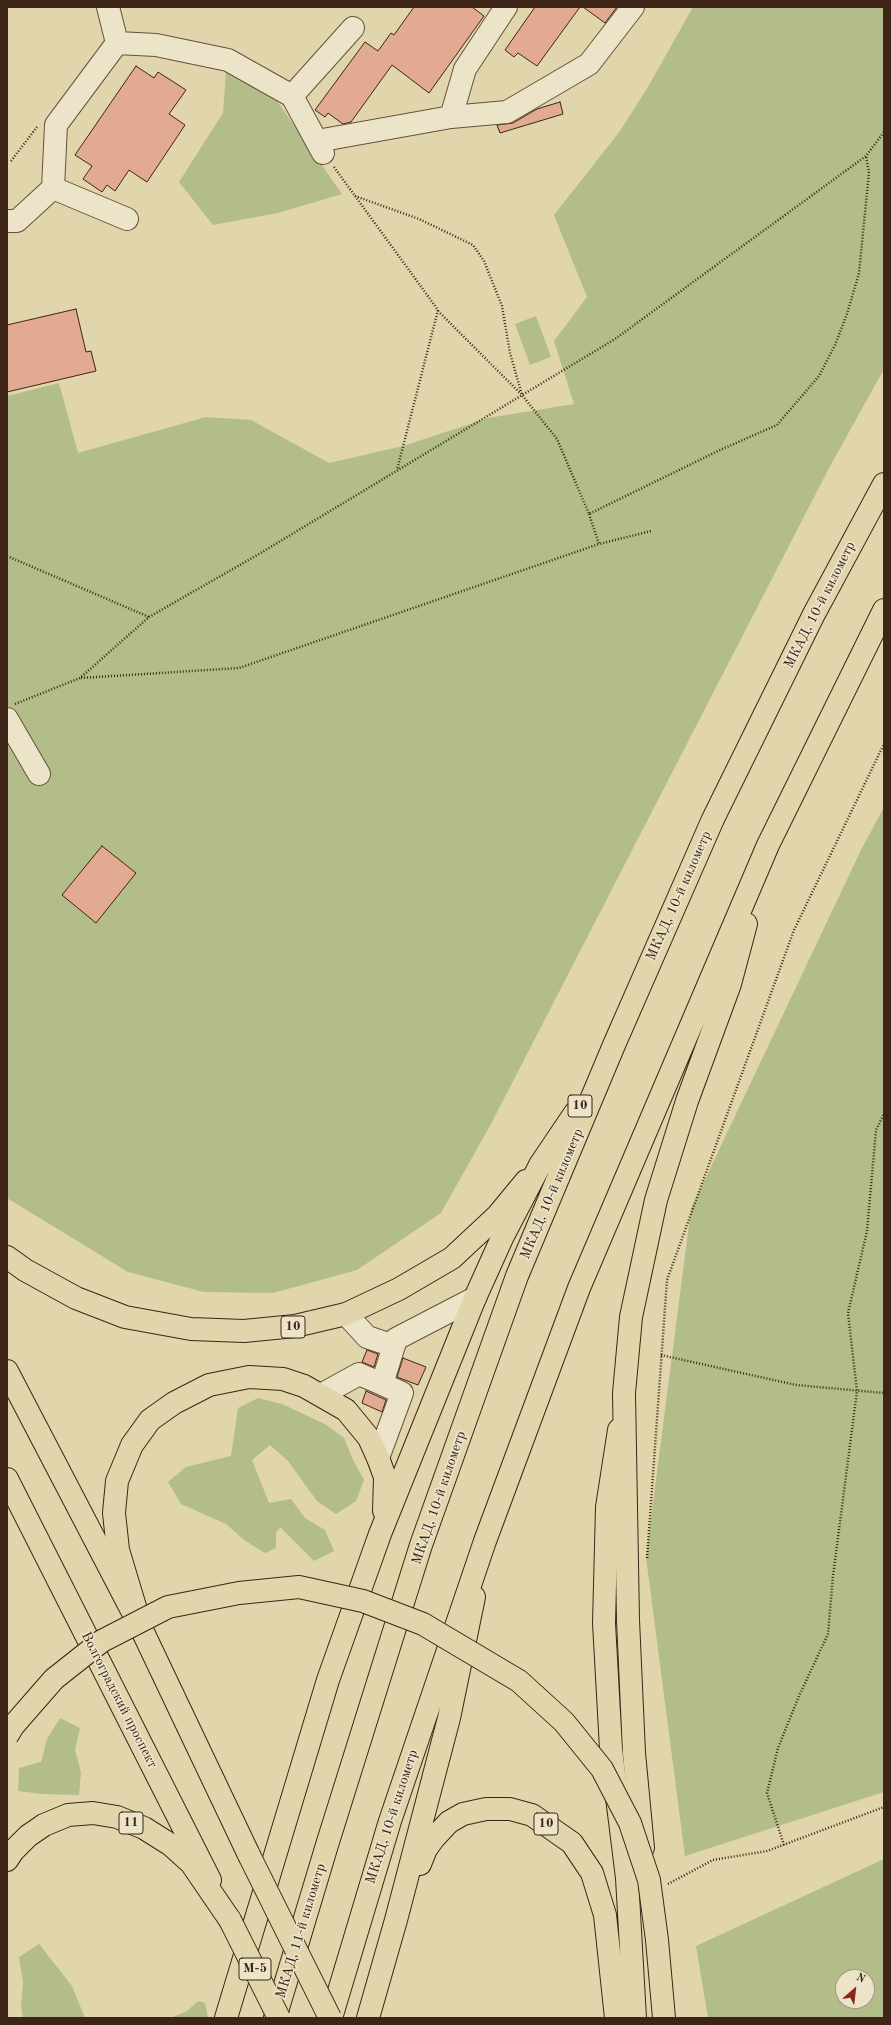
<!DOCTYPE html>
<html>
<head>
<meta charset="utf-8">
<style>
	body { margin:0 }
	#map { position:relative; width:891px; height:2025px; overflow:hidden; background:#e1d5ac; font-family:"Old Standard TT",serif }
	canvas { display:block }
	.frame { position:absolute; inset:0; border:8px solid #3d2416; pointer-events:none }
	.north { position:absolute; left:835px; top:1969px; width:40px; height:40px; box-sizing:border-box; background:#ece4c9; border:1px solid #a69781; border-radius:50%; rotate:28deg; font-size:11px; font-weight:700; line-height:16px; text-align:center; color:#3d2416 }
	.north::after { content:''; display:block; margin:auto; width:14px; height:18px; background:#8f2418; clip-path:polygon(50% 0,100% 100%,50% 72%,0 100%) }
</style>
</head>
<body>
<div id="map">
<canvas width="891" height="2025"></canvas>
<div class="frame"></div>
<div class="north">N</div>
</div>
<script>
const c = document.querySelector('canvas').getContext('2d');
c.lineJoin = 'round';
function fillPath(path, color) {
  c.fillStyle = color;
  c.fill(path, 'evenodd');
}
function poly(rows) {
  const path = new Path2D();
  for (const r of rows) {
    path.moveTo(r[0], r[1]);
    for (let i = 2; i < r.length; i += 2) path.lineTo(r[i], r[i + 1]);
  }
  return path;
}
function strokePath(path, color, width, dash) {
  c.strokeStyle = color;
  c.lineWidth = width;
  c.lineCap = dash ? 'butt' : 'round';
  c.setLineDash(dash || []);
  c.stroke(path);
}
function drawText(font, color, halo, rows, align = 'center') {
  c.font = font + ' "Old Standard TT",serif';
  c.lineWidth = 3.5;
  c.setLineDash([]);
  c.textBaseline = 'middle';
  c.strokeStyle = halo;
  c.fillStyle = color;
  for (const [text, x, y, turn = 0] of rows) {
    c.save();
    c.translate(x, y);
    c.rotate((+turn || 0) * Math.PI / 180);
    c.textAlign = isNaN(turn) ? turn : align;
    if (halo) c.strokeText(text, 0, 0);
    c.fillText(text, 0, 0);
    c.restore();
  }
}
fillPath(poly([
	[693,7,884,7,884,369,828,470,492,1122,441,1213,357,1270,273,1293,204,1292,128,1272,7,1198,7,396,59,383,78,453,206,417,251,420,329,463,403,446,488,418,574,404,554,341,587,297,554,215,620,131,648,87],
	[226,70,277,101,342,194,278,213,213,225,179,182,223,113],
	[536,316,551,357,530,365,515,324],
	[884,807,884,1792,685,1856,646,1557,691,1209,861,850],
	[258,1398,282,1404,325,1424,344,1438,353,1460,364,1480,356,1501,336,1514,317,1501,288,1461,270,1445,252,1460,269,1503,291,1499,305,1518,325,1530,334,1551,314,1561,280,1527,276,1533,276,1548,265,1553,244,1540,226,1524,181,1504,168,1482,186,1467,231,1456,238,1408],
	[60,1718,80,1728,75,1750,81,1772,79,1795,42,1794,18,1791,19,1768,41,1762,47,1739],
	[884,1859,884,2018,708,2018,696,1946],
	[843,1977,867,1977,867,2001,843,2001],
	[39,1944,72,1986,85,2018,23,2018,21,2006,23,1982,19,1957],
	[198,2001,205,2003,208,2018,171,2018,187,2011]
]), '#b2bd8a');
const building = poly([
	[414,7,472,7,484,16,429,93,392,65,351,122,343,124,328,113,325,117,315,110,365,42,378,51,391,33,394,35,414,7],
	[535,7,580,7,537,66,518,53,514,57,505,50,535,7],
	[583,7,617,7,605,23,583,7],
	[136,66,154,78,158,72,186,90,169,114,185,125,147,182,129,170,115,191,107,185,102,192,83,179,92,166,75,155,136,66],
	[560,102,563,114,500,133,497,125,513,123,537,109,560,102],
	[76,309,86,352,91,351,96,371,7,392,7,325,76,309],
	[102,846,136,873,96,923,62,895,102,846],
	[367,1350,378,1354,374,1367,362,1362,367,1350],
	[403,1358,426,1367,418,1385,397,1377,403,1358],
	[366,1391,386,1400,382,1412,362,1403,366,1391]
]);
fillPath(building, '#e2ab91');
strokePath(building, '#3d2416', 1);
const minor = poly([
	[108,7,117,43,156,45,228,60,292,96,323,153],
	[292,96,353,28],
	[451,117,465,69,506,7],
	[317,141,451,117,507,112,589,64,633,7],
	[53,188,127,219],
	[7,221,17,221,53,188,56,125,117,43],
	[7,719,39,774],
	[346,1314,367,1337,394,1346],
	[321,1395,359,1374,382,1384],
	[378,1458,402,1393,382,1384,396,1339,475,1298]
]);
const major = poly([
	[7,1257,25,1270,76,1298,125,1317,191,1329,244,1331,295,1326,346,1314,399,1289,452,1258,498,1215,526,1181],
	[7,1371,142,1630,249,1855],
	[619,1430,607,1507,604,1623,611,1749,627,1878,635,2018],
	[7,1479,210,1880],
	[420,1864,426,1849,434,1838,449,1822,463,1814,486,1809,510,1809,532,1815,572,1843,592,1873,605,1915,616,2018],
	[368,2018,396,1920,449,1718,474,1597]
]);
const highway = poly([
	[142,1630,118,1550,114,1513,117,1481,132,1445,150,1420,174,1403,209,1385,249,1377,283,1379,304,1386,346,1410,369,1438,378,1458,385,1477,384,1511],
	[643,1848,634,1753,628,1620,624,1393,631,1317,656,1200,687,1101,730,984,746,924],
	[7,1860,13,1851,28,1836,44,1825,68,1815,93,1813,117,1817,144,1828,171,1845,191,1863,230,1920],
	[226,2018,328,1680,380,1534,475,1298,502,1238,540,1165,575,1113],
	[275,2018,327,1845,421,1545,517,1276,614,1045,713,819,814,614,884,484],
	[331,2018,390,1821,485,1541,579,1288,768,845,884,610]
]);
strokePath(minor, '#66503c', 24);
strokePath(major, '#3d2416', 24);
strokePath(highway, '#3d2416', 24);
strokePath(poly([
	[11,161,37,127],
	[334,167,438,310,397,470],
	[355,196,419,219,473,245,484,261,502,306,510,353,522,395,557,439,589,514,720,450,777,425,819,376,835,345,847,314,859,273,869,173,866,156],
	[438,311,521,394],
	[589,514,599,544,651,531],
	[7,556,149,617],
	[81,678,239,668,599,544],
	[15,704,80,678,149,617,259,554,615,339,866,156,884,132],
	[661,1355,796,1385,884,1393],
	[647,1558,667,1280,794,930,884,744],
	[784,1845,767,1793,778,1748,799,1696,828,1634,833,1576,857,1391,848,1313,867,1231,876,1130,884,1114],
	[668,1884,713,1860,767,1851,884,1807]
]), '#3d2416', 2.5, [1, 2]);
strokePath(minor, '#ece4c9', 22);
strokePath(major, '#e1d5ac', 22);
strokePath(highway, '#e1d5ac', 22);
const majorBridge = poly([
	[249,1855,330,2018]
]);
const highwayBridge = poly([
	[7,1736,13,1726,54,1679,102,1641,168,1607,239,1593,299,1587,363,1601,423,1624,519,1681,564,1722,602,1769,630,1823,649,1880,657,1940,664,2018],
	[230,1920,279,2018]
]);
strokePath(majorBridge, '#3d2416', 24, []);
strokePath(highwayBridge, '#3d2416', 24, []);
strokePath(majorBridge, '#e1d5ac', 22);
strokePath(highwayBridge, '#e1d5ac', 22);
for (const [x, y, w] of [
	[580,1106,24],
	[293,1327,24],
	[131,1823,24],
	[546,1824,24],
	[255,1969,32]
]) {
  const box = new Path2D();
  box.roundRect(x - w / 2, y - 11, w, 22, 3);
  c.fillStyle = '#ece4c9';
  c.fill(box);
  strokePath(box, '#3d2416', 1);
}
drawText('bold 13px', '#3d2416', null, [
	["10",580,1106],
	["10",293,1327],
	["11",131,1823],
	["10",546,1824],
	["М-5",255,1969]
]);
drawText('14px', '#3d2416', '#ece4c9', [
	["МКАД, 10-й километр",820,605,-63],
	["МКАД, 10-й километр",679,896,-66],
	["МКАД, 10-й километр",552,1194,-67],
	["МКАД, 10-й километр",439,1498,-71],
	["Волгоградский проспект",119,1700,63],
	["МКАД, 10-й километр",392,1817,-72],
	["МКАД, 11-й километр",301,1931,-73]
]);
</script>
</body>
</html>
